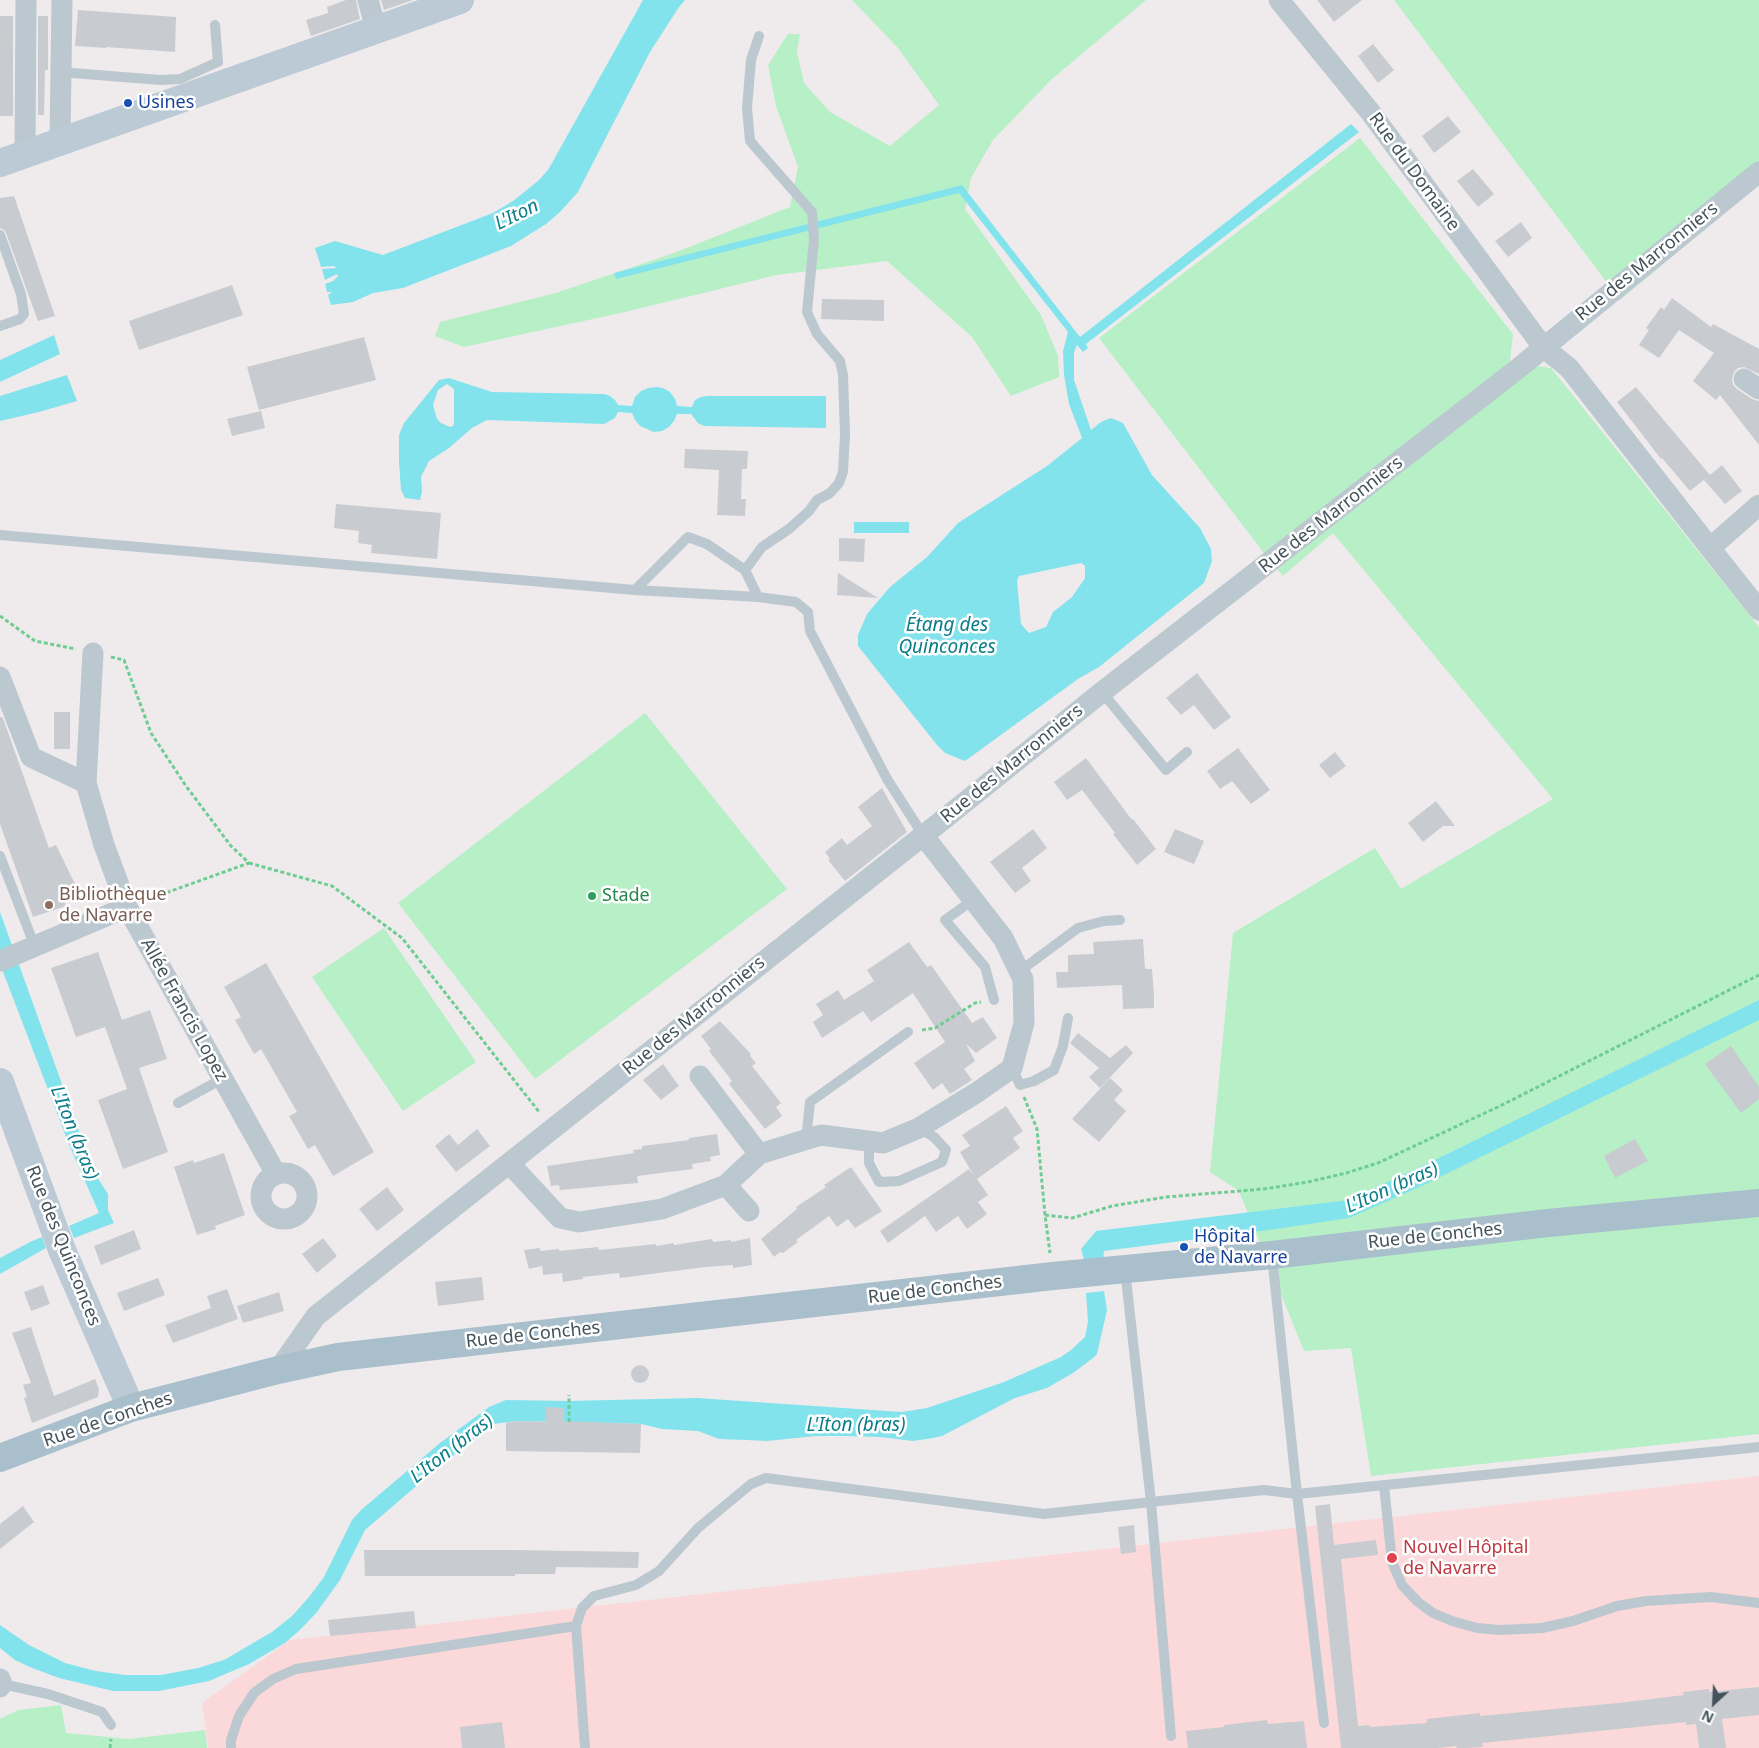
<!DOCTYPE html>
<html>
<head>
<meta charset="utf-8">
<style>
	body { margin:0 }
	#map { position:relative; width:1759px; height:1748px; overflow:hidden; background:#efebec; font-family:"Noto Sans",sans-serif }
	canvas { display:block }
	.north { position:absolute; left:1689px; top:1678px; width:50px; height:50px; -webkit-text-stroke:4px #fff; paint-order:stroke; rotate:205deg; font-size:14px; font-weight:700; line-height:20px; text-align:center; color:#445259 }
	.north::after { content:''; display:block; margin:auto; width:18px; height:22px; background:#445259; clip-path:polygon(50% 0,100% 100%,50% 72%,0 100%) }
</style>
</head>
<body>
<div id="map">
<canvas width="1759" height="1748"></canvas>
<div class="north">N</div>
</div>
<script>
const c = document.querySelector('canvas').getContext('2d');
c.lineJoin = 'round';
function fillPath(path, color) {
  c.fillStyle = color;
  c.fill(path, 'evenodd');
}
function poly(rows) {
  const path = new Path2D();
  for (const r of rows) {
    if (r.length === 3) {
      path.moveTo(r[0] + r[2], r[1]);
      path.arc(r[0], r[1], r[2], 0, 2 * Math.PI);
      continue;
    }
    path.moveTo(r[0], r[1]);
    for (let i = 2; i < r.length; i += 2) path.lineTo(r[i], r[i + 1]);
  }
  return path;
}
function strokePath(path, color, width, dash) {
  c.strokeStyle = color;
  c.lineWidth = width;
  c.lineCap = dash ? 'butt' : 'round';
  c.setLineDash(dash || []);
  c.stroke(path);
}
function drawText(font, color, halo, rows, align = 'center') {
  c.font = font + ' "Noto Sans",sans-serif';
  c.lineWidth = 5;
  c.setLineDash([]);
  c.textBaseline = 'middle';
  c.strokeStyle = halo;
  c.fillStyle = color;
  for (const [text, x, y, turn = 0] of rows) {
    c.save();
    c.translate(x, y);
    c.rotate((+turn || 0) * Math.PI / 180);
    c.textAlign = isNaN(turn) ? turn : align;
    if (halo) c.strokeText(text, 0, 0);
    c.fillText(text, 0, 0);
    c.restore();
  }
}
fillPath(poly([
	[1759,1476,1759,1748,208,1748,202,1703,290,1640]
]), '#fbd9da');
fillPath(poly([
	[852,0,1146,0,1051,80,993,140,971,178,965,209,1041,315,1058,356,1059,377,1011,396,972,337,887,261,777,275,625,312,464,347,435,336,440,322,556,293,674,253,790,207,798,167,776,106,768,65,788,34,800,34,797,52,804,83,830,112,890,146,939,105,898,48],
	[1394,0,1759,0,1759,184,1620,300],
	[1360,138,1513,334,1510,362,1551,368,1759,627,1759,1434,1371,1476,1351,1348,1304,1351,1239,1191,1210,1172,1233,933,1375,848,1401,889,1553,799,1333,533,1283,576,1264,553,1099,338],
	[645,713,787,889,535,1079,398,903],
	[384,928,476,1062,403,1111,312,977],
	[61,1705,66,1733,129,1739,205,1730,207,1748,0,1748,0,1719,18,1710]
]), '#b7efc7');
fillPath(poly([
	[643,0,685,0,679,7,650,52,578,192,560,212,546,224,511,246,403,288,373,293,353,302,331,305,328,295,332,292,327,292,325,284,333,281,338,276,337,274,325,280,322,269,336,268,334,266,321,267,315,248,335,241,383,255,493,213,513,201,538,181,548,170],
	[1351,124,1359,132,1086,344,1088,348,1083,352,1077,345,1074,352,1074,380,1091,430,1101,422,1111,418,1123,423,1152,475,1200,528,1211,549,1212,561,1204,583,1099,667,1078,679,965,761,945,753,937,745,858,646,858,635,867,614,890,587,927,557,958,523,1047,466,1082,438,1069,404,1064,375,1063,351,1068,332,959,193,616,279,614,273,962,185,1080,337],
	[1081,563,1085,566,1085,578,1072,597,1053,612,1046,627,1029,633,1021,624,1017,581,1019,576],
	[54,335,60,354,0,382,0,360],
	[67,375,77,401,39,412,0,421,0,396],
	[449,378,492,392,604,394,610,396,615,400,618,405,632,406,635,397,641,391,648,388,656,387,663,388,670,392,675,399,677,406,692,407,695,400,701,397,707,396,826,396,826,428,704,426,698,423,691,414,677,414,674,421,669,427,662,431,654,432,640,426,635,420,632,413,618,412,615,418,604,424,487,420,472,428,449,448,429,461,421,477,422,492,420,500,405,498,401,490,399,462,399,435,404,423,439,380],
	[447,384,454,389,454,422,453,426,450,427,441,423,437,419,433,405,438,390],
	[854,522,909,522,909,533,854,533],
	[0,912,84,1145,97,1177,108,1194,108,1210,114,1223,74,1238,69,1226,99,1213,70,1147,0,964],
	[1759,1000,1759,1020,1426,1184,1349,1218,1276,1229,1104,1251,1103,1262,1085,1264,1081,1249,1096,1231,1349,1200,1433,1161],
	[42,1237,46,1248,0,1274,0,1258,30,1242],
	[1104,1291,1107,1310,1097,1354,1093,1358,1073,1373,1047,1388,1015,1398,942,1436,933,1438,913,1441,880,1437,846,1436,816,1436,767,1441,746,1440,719,1439,698,1431,662,1429,641,1424,518,1421,493,1424,435,1470,365,1530,340,1580,317,1612,300,1630,285,1643,249,1664,209,1681,159,1691,113,1691,59,1678,32,1668,15,1660,0,1648,0,1625,29,1645,65,1663,96,1671,125,1675,161,1675,198,1668,224,1660,272,1632,292,1616,309,1597,324,1577,352,1520,361,1510,440,1443,489,1407,506,1400,568,1401,697,1398,902,1412,927,1408,1004,1382,1061,1357,1071,1350,1085,1337,1088,1322,1086,1293]
]), '#83e3ed');
fillPath(poly([
	[346,0,356,0,360,19,311,36,306,20,328,13,327,7],
	[381,0,413,0,384,10],
	[1317,0,1362,0,1334,22],
	[78,10,176,17,175,52,106,47,106,48,75,46],
	[0,16,13,16,13,116,0,116],
	[38,16,48,16,48,70,45,70,44,115,38,115],
	[1373,44,1394,70,1378,83,1358,56],
	[1448,116,1461,132,1434,153,1422,136],
	[1473,169,1494,194,1478,207,1457,181],
	[14,196,55,316,38,321,6,233,4,230,0,228,0,198],
	[1521,222,1532,238,1508,257,1495,241],
	[232,285,243,315,139,350,129,321],
	[1672,298,1711,327,1713,324,1759,349,1759,374,1744,367,1738,368,1734,372,1732,379,1733,385,1737,389,1752,399,1759,401,1759,445,1720,395,1716,400,1693,381,1714,353,1679,330,1659,358,1639,345,1649,330,1646,328,1661,307,1664,310],
	[822,299,884,300,884,321,821,319],
	[364,337,376,380,259,410,247,367],
	[1636,387,1710,475,1690,491,1662,458,1661,459,1617,402],
	[261,411,265,428,232,436,227,419],
	[685,449,748,451,747,469,742,469,741,499,746,499,745,516,717,515,719,470,684,468],
	[1722,465,1742,491,1725,504,1704,480],
	[336,504,441,513,437,559,371,553,372,545,358,543,359,531,334,528],
	[839,538,865,539,864,562,839,561],
	[838,573,878,598,837,595],
	[1197,673,1231,717,1214,730,1194,705,1181,715,1166,698],
	[54,712,70,712,70,749,54,749],
	[0,717,2,717,4,721,49,848,56,845,75,884,64,887,67,897,64,899,66,906,33,917,0,824],
	[1238,748,1270,790,1251,804,1232,781,1220,789,1207,771],
	[1335,752,1346,766,1330,778,1319,765],
	[1086,758,1132,820,1133,819,1156,849,1137,865,1113,834,1115,833,1082,790,1067,800,1054,782],
	[882,788,907,832,845,881,828,860,830,859,825,852,842,838,847,845,872,826,858,807],
	[1436,801,1455,826,1443,826,1423,842,1408,823],
	[1033,829,1047,848,1022,868,1031,881,1015,893,990,862],
	[1175,829,1204,841,1194,864,1164,852],
	[1143,939,1145,969,1152,969,1154,995,1154,1008,1123,1009,1122,985,1057,988,1056,972,1068,972,1068,955,1094,954,1093,942],
	[909,942,927,967,931,965,972,1023,983,1017,997,1038,976,1053,966,1044,975,1061,964,1069,972,1080,950,1094,942,1083,933,1090,914,1063,945,1042,913,993,871,1022,863,1011,822,1038,813,1022,823,1015,816,1004,838,990,844,1000,874,981,867,970],
	[98,952,122,1020,150,1010,167,1059,139,1068,168,1152,123,1169,98,1100,127,1089,105,1027,76,1037,51,968],
	[266,963,374,1152,333,1176,315,1145,308,1149,289,1116,297,1112,261,1049,254,1054,235,1020,241,1017,224,987],
	[720,1021,751,1054,750,1056,756,1063,752,1066,781,1103,776,1107,782,1116,765,1129,729,1084,732,1081,709,1051,711,1049,701,1036],
	[1078,1033,1110,1058,1126,1045,1133,1053,1100,1088,1089,1077,1099,1068,1070,1043],
	[1731,1046,1759,1087,1759,1099,1741,1113,1705,1064],
	[663,1064,679,1086,661,1100,643,1080],
	[1110,1078,1123,1090,1114,1100,1126,1111,1099,1142,1072,1119],
	[1006,1106,1023,1131,1013,1138,1020,1148,977,1179,988,1195,978,1202,987,1214,967,1229,958,1216,936,1232,925,1216,888,1243,880,1231,969,1169,974,1176,960,1152,970,1146,962,1135],
	[477,1129,490,1146,456,1172,435,1146,449,1134,458,1145],
	[717,1134,720,1155,710,1157,711,1161,692,1164,693,1169,637,1176,638,1183,560,1190,559,1185,551,1186,547,1166,634,1153,633,1150,642,1149,642,1146,689,1140,689,1138],
	[1635,1139,1648,1161,1615,1178,1604,1156],
	[224,1153,245,1215,215,1226,216,1229,197,1235,174,1167,193,1160,194,1163],
	[851,1167,882,1211,855,1228,848,1219,837,1227,829,1216,796,1240,798,1242,783,1253,780,1252,774,1257,761,1239,797,1209,796,1207,826,1187,824,1185],
	[387,1187,404,1210,377,1231,359,1209],
	[134,1230,141,1249,101,1265,94,1246],
	[323,1238,337,1256,317,1273,302,1254],
	[750,1238,752,1265,733,1268,733,1265,705,1267,620,1278,619,1273,583,1277,583,1279,563,1282,562,1273,543,1275,542,1266,529,1269,524,1250,540,1248,540,1251,559,1249,559,1251,598,1247,599,1250,656,1244,656,1246,673,1243,674,1245,712,1239,713,1242,731,1240,731,1242],
	[482,1277,484,1300,438,1306,435,1282],
	[158,1278,165,1295,124,1311,117,1293],
	[43,1285,50,1304,31,1311,24,1292],
	[227,1289,238,1319,173,1343,165,1325,211,1308,207,1296],
	[279,1292,284,1311,243,1323,237,1306],
	[31,1327,54,1396,95,1379,99,1389,98,1397,32,1423,24,1398,27,1397,23,1385,31,1383,12,1333],
	[640,1374,9],
	[546,1407,564,1408,564,1421,641,1424,640,1453,506,1451,506,1423,518,1421,546,1422],
	[1330,1504,1334,1545,1376,1540,1378,1555,1341,1559,1358,1726,1370,1725,1370,1727,1427,1723,1427,1719,1480,1713,1480,1716,1618,1703,1684,1695,1683,1692,1709,1689,1709,1692,1759,1687,1759,1715,1722,1719,1726,1748,1699,1748,1696,1724,1686,1725,1686,1722,1482,1743,1483,1747,1466,1748,1457,1748,1456,1746,1437,1748,1341,1748,1315,1506],
	[23,1506,34,1522,0,1549,0,1524],
	[1134,1525,1136,1552,1121,1554,1118,1527],
	[364,1550,515,1550,639,1552,638,1568,556,1567,555,1574,515,1574,515,1576,365,1576],
	[414,1611,416,1628,330,1636,328,1620],
	[1267,1720,1268,1724,1304,1721,1307,1748,1188,1748,1186,1731,1224,1727,1224,1725],
	[502,1722,505,1748,462,1748,460,1727]
]), '#c8ccd1');
strokePath(poly([
	[0,616,35,641,76,649],
	[111,657,124,660,151,733,186,786,231,846,249,863,146,900],
	[249,863,332,886,402,938,540,1113],
	[922,1030,935,1028,975,1003,981,1002],
	[1024,1097,1037,1129,1045,1215,1050,1253],
	[1045,1215,1072,1218,1112,1206,1166,1197,1264,1189,1308,1182,1346,1173,1378,1163,1500,1106,1759,975],
	[569,1422,569,1395],
	[110,1748,111,1739]
]), '#6fcd94', 3, [4, 2.5]);
strokePath(poly([
	[60,72,160,80,180,79,218,62,215,25],
	[0,235,21,294,24,314,20,319,0,326],
	[0,535,635,590],
	[745,570,762,547,789,529,809,511,817,500,830,493,839,483,843,472,845,434,843,375,840,361,817,334,807,312,814,239,812,212,750,141,747,108,751,60,759,36],
	[758,597,745,570,707,544,688,537,635,590,758,597,796,602,808,612,810,631,887,779,923,835],
	[1102,692,1166,770,1187,752],
	[0,856,35,947],
	[973,900,945,920,985,967,994,1000],
	[1020,971,1078,928,1104,921,1120,920],
	[1012,1068,1020,1085,1034,1081,1054,1070,1063,1046,1068,1018],
	[178,1103,222,1079],
	[806,1140,810,1102,908,1032],
	[869,1141,869,1163,879,1182,899,1181,942,1162,946,1150,934,1137,919,1128],
	[1125,1270,1151,1502,1264,1490,1297,1494,1272,1256],
	[1384,1485,1392,1562,1402,1585,1418,1602,1433,1613,1452,1621,1477,1628,1500,1630,1542,1628,1573,1621,1617,1606,1646,1601,1711,1597,1759,1603],
	[2,1684,48,1694,102,1712,111,1725],
	[1324,1723,1297,1494,1759,1447],
	[231,1748,231,1740,239,1716,254,1693,273,1679,296,1669,576,1626],
	[585,1748,576,1626,582,1608,594,1596,636,1585,659,1571,698,1528,751,1484,766,1478,1044,1514,1151,1502,1171,1736]
]), '#bcc8cf', 10);
strokePath(poly([
	[368,0,376,29],
	[1279,0,1371,113,1543,347,1569,368,1710,548,1759,505],
	[60,140,62,0],
	[25,153,26,0],
	[1744,379,1759,389],
	[1710,548,1759,610],
	[93,653,86,783,104,845,127,907,276,1174],
	[0,677,31,757,86,783],
	[0,961,127,907],
	[700,1076,759,1154],
	[509,1163,560,1218,579,1222,662,1209,726,1185,759,1154,821,1135,883,1143,919,1128,976,1093,1012,1068,1024,1023,1023,979,1003,938,923,835],
	[284,1196,23],
	[726,1185,749,1211],
	[278,1370,316,1316,944,819,1102,692,1520,367,1759,172],
	[0,1679,2,1684,0,1687]
]), '#bcc8cf', 21);
strokePath(poly([
	[0,163,460,0],
	[0,1082,62,1250,131,1408]
]), '#bbcad4', 28);
strokePath(poly([
	[0,1458,131,1408,278,1370,338,1357,1053,1276,1272,1255,1548,1223,1759,1203]
]), '#aabfcc', 28);
for (const [x, y, r, color] of [
	[128,103,5,"#1a4fb4"],
	[592,896,5,"#2e9e5b"],
	[49,905,5,"#8d6e63"],
	[1184,1247,5,"#1a4fb4"],
	[1392,1558,6,"#e0444e"]
]) {
  const dot = new Path2D();
  dot.arc(x, y, r, 0, 2 * Math.PI);
  c.fillStyle = color;
  c.fill(dot);
  strokePath(dot, '#fff', 2);
}
drawText('18px', '#164399', '#fff', [
	["Usines",138,103],
	["Hôpital",1194,1237],
	["de Navarre",1194,1258]
], 'left');
drawText('18px', '#445259', '#fff', [
	["Rue du Domaine",1414,172,54],
	["Rue des Marronniers",1647,262,-39],
	["Rue des Marronniers",1331,515,-38],
	["Rue des Marronniers",1012,764,-39],
	["Allée Francis Lopez",184,1010,61],
	["Rue des Marronniers",694,1016,-39],
	["Rue de Conches",1435,1236,-6],
	["Rue des Quinconces",63,1246,68],
	["Rue de Conches",935,1290,-7],
	["Rue de Conches",533,1335,-6],
	["Rue de Conches",108,1420,-19]
]);
drawText('18px', '#785e54', '#fff', [
	["Bibliothèque",59,895],
	["de Navarre",59,916]
], 'left');
drawText('18px', '#27864d', '#fff', [
	["Stade",602,896]
], 'left');
drawText('18px', '#be3a42', '#fff', [
	["Nouvel Hôpital",1403,1548],
	["de Navarre",1403,1569]
], 'left');
drawText('italic 19px', '#0b7d89', '#fff', [
	["L'Iton",517,215,-26],
	["Étang des",947,626],
	["Quinconces",947,648],
	["L'Iton (bras)",74,1133,68],
	["L'Iton (bras)",1392,1188,-24],
	["L'Iton (bras)",856,1426],
	["L'Iton (bras)",452,1449,-38]
]);
</script>
</body>
</html>
